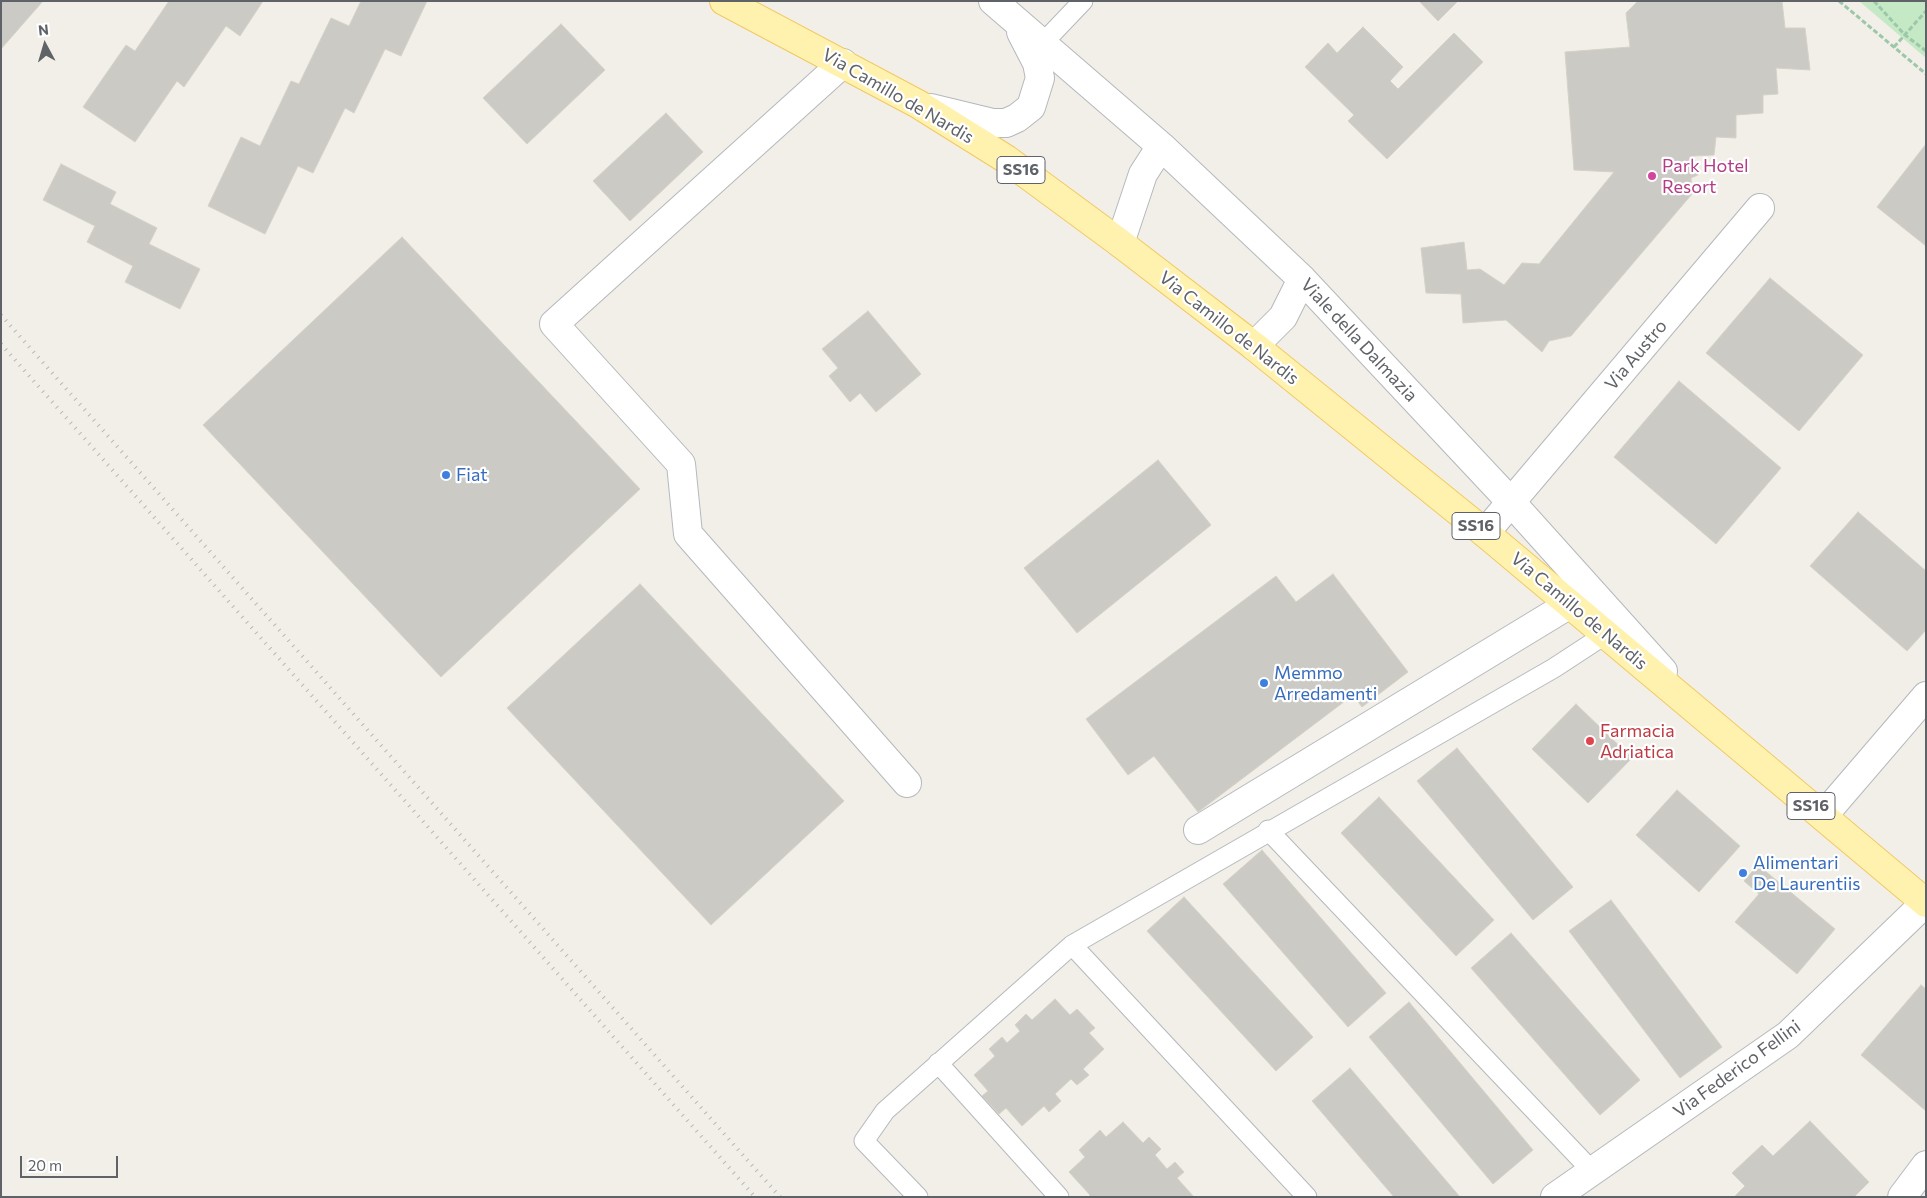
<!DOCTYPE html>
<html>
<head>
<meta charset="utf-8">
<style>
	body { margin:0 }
	#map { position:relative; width:1927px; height:1198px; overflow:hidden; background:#f1efe8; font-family:Commissioner,sans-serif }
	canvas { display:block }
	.frame { position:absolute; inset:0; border:2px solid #5f6368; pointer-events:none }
	.north { position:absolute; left:20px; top:20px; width:50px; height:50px; -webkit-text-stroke:4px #fff; paint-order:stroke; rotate:354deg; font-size:14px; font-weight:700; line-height:20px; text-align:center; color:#5f6368 }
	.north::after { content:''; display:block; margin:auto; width:18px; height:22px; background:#5f6368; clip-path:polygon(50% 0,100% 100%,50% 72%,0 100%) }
	.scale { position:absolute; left:20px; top:1156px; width:98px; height:22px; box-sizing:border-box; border:2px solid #5f6368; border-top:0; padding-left:6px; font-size:15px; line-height:18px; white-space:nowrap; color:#5f6368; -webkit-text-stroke:4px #fff; paint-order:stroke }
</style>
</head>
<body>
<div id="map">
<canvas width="1927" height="1198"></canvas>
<div class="frame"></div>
<div class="north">N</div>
<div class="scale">20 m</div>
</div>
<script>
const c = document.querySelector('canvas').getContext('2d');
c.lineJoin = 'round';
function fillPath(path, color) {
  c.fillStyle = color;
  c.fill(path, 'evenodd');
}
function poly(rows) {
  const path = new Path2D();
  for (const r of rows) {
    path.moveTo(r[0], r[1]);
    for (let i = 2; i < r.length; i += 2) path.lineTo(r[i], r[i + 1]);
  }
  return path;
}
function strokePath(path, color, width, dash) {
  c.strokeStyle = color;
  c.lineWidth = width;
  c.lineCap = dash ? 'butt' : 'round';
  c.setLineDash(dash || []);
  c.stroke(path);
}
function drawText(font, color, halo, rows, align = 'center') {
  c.font = font + ' Commissioner,sans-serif';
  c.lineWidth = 4.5;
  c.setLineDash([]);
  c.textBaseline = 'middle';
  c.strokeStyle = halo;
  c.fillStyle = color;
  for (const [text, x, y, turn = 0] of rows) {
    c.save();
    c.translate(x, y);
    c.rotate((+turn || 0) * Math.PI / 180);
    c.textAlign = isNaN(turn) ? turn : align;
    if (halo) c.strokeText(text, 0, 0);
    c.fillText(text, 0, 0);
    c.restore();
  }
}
fillPath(poly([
	[1859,1,1926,1,1926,58]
]), '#c5e8c5');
const building = poly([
	[1,1,43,1,1,49,1,1],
	[169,1,263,1,240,36,226,26,184,87,177,81,135,142,83,107,126,45,135,51,169,1],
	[361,1,427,1,401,56,385,49,354,113,345,108,313,173,298,166,265,234,208,206,241,137,260,146,291,81,299,84,331,18,349,26,361,1],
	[1419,1,1458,1,1438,21,1419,1],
	[1638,1,1782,1,1785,28,1805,28,1810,70,1776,68,1778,94,1763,95,1763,113,1736,115,1736,138,1716,137,1714,155,1694,156,1698,175,1691,178,1692,194,1571,336,1549,341,1542,352,1506,320,1463,323,1461,294,1426,293,1421,248,1464,242,1467,270,1480,269,1504,285,1522,263,1539,264,1614,172,1574,170,1565,52,1630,47,1626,13,1638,1],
	[561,24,605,70,527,144,483,98,561,24],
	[1363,27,1403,67,1390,81,1398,89,1454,33,1483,62,1387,159,1348,121,1354,115,1305,67,1328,43,1337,53,1363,27],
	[666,113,703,152,630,221,593,181,666,113],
	[1926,144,1926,246,1877,207,1926,144],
	[61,164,116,192,110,204,157,228,149,244,200,269,180,309,125,282,133,266,87,242,95,226,43,200,61,164],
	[402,237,640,489,441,677,203,425,402,237],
	[1770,278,1863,355,1799,431,1706,353,1770,278],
	[868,311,921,374,876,412,860,393,850,402,829,376,838,368,822,349,868,311],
	[1679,381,1781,468,1716,544,1614,457,1679,381],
	[1158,460,1211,525,1077,633,1024,568,1158,460],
	[1858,512,1926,571,1926,630,1907,651,1810,566,1858,512],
	[1333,574,1408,672,1362,707,1353,695,1198,812,1154,756,1128,775,1086,719,1276,576,1296,602,1333,574],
	[640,584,844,801,711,925,507,708,640,584],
	[1576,704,1632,758,1588,803,1532,749,1576,704],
	[1457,748,1573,887,1533,920,1417,781,1457,748],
	[1677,790,1740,846,1699,892,1636,835,1677,790],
	[1379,797,1494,920,1456,956,1341,833,1379,797],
	[1262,850,1386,993,1348,1027,1223,884,1262,850],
	[1758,865,1835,929,1797,974,1735,922,1759,894,1744,881,1758,865],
	[1184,897,1313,1037,1276,1071,1147,931,1184,897],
	[1611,900,1722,1047,1680,1078,1569,931,1611,900],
	[1511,933,1640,1080,1600,1115,1471,968,1511,933],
	[1921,985,1926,989,1926,1111,1861,1055,1921,985],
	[1055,999,1070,1015,1077,1009,1095,1028,1089,1033,1104,1049,1083,1069,1089,1075,1077,1085,1071,1079,1055,1094,1061,1101,1049,1112,1044,1106,1022,1126,1006,1108,999,1114,982,1096,988,1091,974,1075,995,1056,989,1049,1002,1037,1007,1043,1020,1031,1015,1025,1026,1014,1032,1020,1055,999],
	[1409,1002,1533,1150,1493,1184,1369,1037,1409,1002],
	[1350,1068,1460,1197,1394,1197,1312,1101,1350,1068],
	[1810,1121,1869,1182,1854,1197,1734,1197,1745,1186,1732,1173,1762,1145,1773,1156,1810,1121],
	[1123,1122,1143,1143,1149,1137,1161,1149,1155,1155,1167,1169,1175,1162,1184,1172,1177,1178,1194,1197,1089,1197,1090,1195,1069,1172,1085,1157,1079,1150,1100,1130,1106,1137,1123,1122]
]);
fillPath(building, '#cccac5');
strokePath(building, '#d6d1c6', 1);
const service = poly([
	[1042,44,1083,1],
	[1268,830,1593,1172],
	[938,1063,1059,1197],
	[918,1197,864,1141,885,1111,1072,945],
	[1307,1197,1072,945,1554,668,1606,634]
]);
const minor = poly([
	[843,63,554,324,681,464,688,534,907,783],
	[1511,502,1760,208],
	[1823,816,1926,696],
	[1198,830,1570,604],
	[1555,1197,1788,1035,1925,903],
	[1902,1197,1926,1165]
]);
const tertiary = poly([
	[993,1,1161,146,1302,279,1511,502,1663,671],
	[931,108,993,123,1006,123,1017,118,1031,107,1040,78,1037,63,1021,32],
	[1120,243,1143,174,1161,146],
	[1254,346,1283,317,1302,279],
	[1485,533,1511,502]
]);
const primary = poly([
	[724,1,918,104,1006,159,1120,243,1254,346,1485,533,1926,903]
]);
strokePath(service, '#b5b8bc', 21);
strokePath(minor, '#b5b8bc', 30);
strokePath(tertiary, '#b5b8bc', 30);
strokePath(primary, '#f2c960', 30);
strokePath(poly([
	[1839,1,1926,74],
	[1874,1,1905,35,1926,51],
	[1894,47,1926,11]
]), '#9cc7a9', 3, [5, 2.5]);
strokePath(service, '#fff', 19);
strokePath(minor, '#fff', 28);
strokePath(tertiary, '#fff', 28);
strokePath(primary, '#fff2af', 28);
strokePath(poly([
	[1,315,780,1197],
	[1,344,755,1197]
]), '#b6b7b8', 4, [1, 6]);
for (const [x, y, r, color] of [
	[1652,176,5,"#d1479c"],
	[446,475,5,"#3f7fe0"],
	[1264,683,5,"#3f7fe0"],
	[1590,741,5,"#e0444e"],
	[1743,873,5,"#3f7fe0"]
]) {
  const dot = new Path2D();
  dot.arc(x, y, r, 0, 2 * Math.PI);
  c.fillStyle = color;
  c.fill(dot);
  strokePath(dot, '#fff', 2);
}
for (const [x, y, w] of [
	[1021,170,48],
	[1476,526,48],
	[1811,806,48]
]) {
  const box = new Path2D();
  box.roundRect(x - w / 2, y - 13.5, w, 27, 4);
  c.fillStyle = '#fff';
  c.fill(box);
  strokePath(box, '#5f6368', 1);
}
drawText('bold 16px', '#5f6368', null, [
	["SS16",1021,170],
	["SS16",1476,526],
	["SS16",1811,806]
]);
drawText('18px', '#5f6368', '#fff', [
	["Via Camillo de Nardis",898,96,30],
	["Via Camillo de Nardis",1229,328,38],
	["Viale della Dalmazia",1359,340,47],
	["Via Austro",1636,355,-50],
	["Via Camillo de Nardis",1579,611,40],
	["Via Federico Fellini",1737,1069,-36]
]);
drawText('18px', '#b23c85', '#fff', [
	["Park Hotel",1662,166],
	["Resort",1662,187]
], 'left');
drawText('18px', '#366cbe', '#fff', [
	["Fiat",456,475],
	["Memmo",1274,673],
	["Arredamenti",1274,694],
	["Alimentari",1753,863],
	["De Laurentiis",1753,884]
], 'left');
drawText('18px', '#be3a42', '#fff', [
	["Farmacia",1600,731],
	["Adriatica",1600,752]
], 'left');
</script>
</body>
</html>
